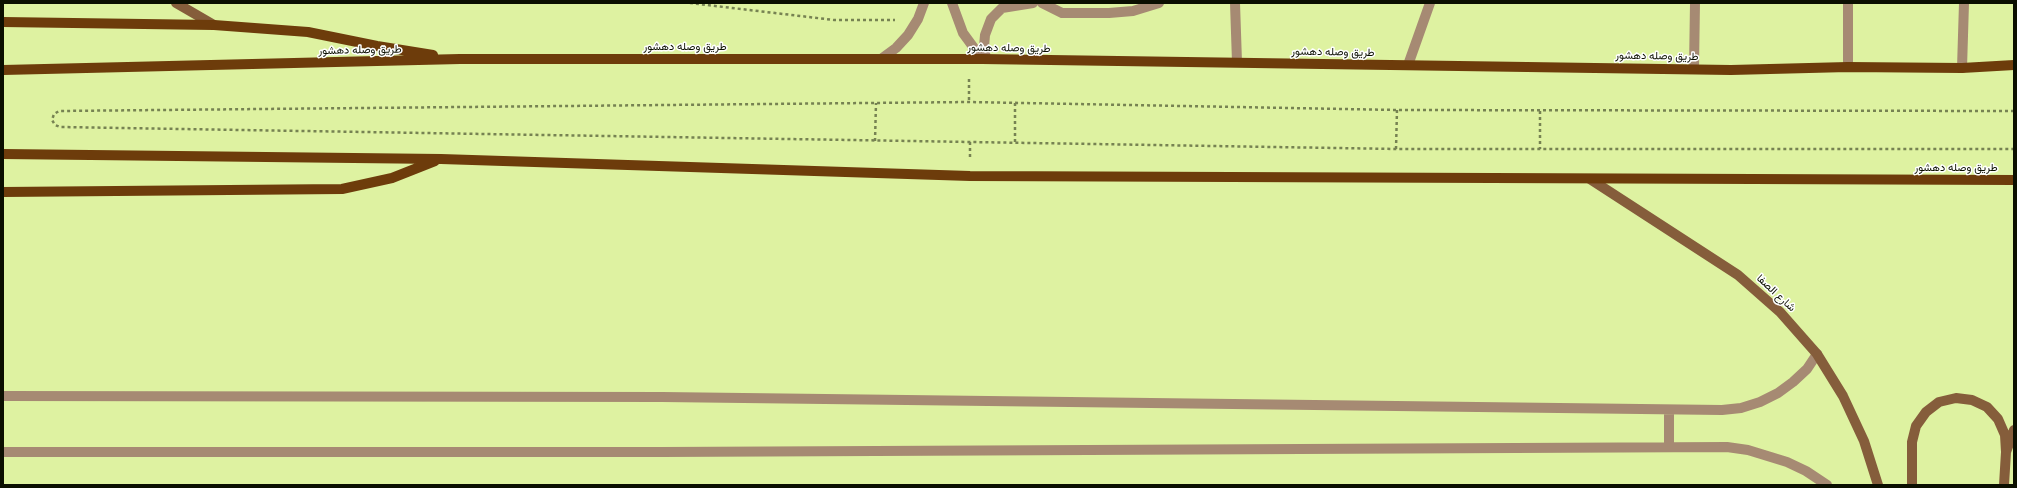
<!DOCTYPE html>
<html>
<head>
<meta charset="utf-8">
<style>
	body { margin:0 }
	#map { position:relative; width:2017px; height:488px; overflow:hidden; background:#def2a1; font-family:Mulish,sans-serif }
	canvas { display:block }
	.frame { position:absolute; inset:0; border:4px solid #0b0f00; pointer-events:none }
</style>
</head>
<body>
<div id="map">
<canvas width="2017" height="488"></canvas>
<div class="frame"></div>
</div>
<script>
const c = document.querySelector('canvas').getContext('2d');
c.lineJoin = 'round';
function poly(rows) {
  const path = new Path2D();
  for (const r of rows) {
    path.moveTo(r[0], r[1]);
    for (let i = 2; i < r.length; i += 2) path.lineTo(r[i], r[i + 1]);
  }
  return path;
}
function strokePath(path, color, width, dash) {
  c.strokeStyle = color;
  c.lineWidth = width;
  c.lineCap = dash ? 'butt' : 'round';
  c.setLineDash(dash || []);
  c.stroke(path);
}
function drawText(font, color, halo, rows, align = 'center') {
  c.font = font + ' Mulish,Vazirmatn,sans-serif';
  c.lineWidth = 3;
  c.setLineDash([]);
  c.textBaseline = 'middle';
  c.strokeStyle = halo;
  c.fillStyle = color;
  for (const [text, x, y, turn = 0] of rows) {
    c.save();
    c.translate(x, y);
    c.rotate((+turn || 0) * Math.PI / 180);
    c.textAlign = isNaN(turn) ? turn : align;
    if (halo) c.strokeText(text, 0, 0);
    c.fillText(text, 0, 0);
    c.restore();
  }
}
strokePath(poly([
	[690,3,834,20,895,20],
	[969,79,969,102],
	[1015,103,1015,143],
	[1540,111,1540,149],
	[2014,111,1397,110,969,102,59,111,54,114,52,120,55,125,60,127,1396,149,2014,149],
	[875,141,876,103],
	[970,142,970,157],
	[1396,149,1397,110]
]), '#768252', 2.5, [3, 3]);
strokePath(poly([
	[952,3,963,33,982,59],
	[1042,3,1062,13,1109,13,1133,11,1159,3],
	[1235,3,1237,62],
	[881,59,896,48,908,35,918,19,924,3],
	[986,59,984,47,985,35,991,19,1002,8,1033,3],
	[1408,65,1430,3],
	[1848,67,1848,3],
	[1694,68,1695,3],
	[1962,68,1964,3]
]), '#a68a73', 10);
strokePath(poly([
	[3,396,662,397,1722,410,1741,408,1760,402,1778,393,1793,382,1807,369,1817,354],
	[1669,410,1669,447],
	[3,452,662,452,1727,447,1748,450,1787,462,1806,471,1827,485]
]), '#a68a73', 10);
strokePath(poly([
	[176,3,214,25],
	[1590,179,1738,275,1780,312,1817,354,1843,396,1864,441,1878,485],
	[1912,485,1912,442,1916,426,1926,412,1939,402,1956,398,1972,400,1987,407,1998,419,2005,435,2006,452],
	[2004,485,2006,452,2014,430]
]), '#855d3b', 10);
strokePath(poly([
	[3,22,214,25,308,32,377,46,433,55],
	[3,70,460,59,982,59,1731,70,1848,67,1962,68,2014,65],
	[3,154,441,159,970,176,2014,180],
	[3,192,342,189,392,178,435,161]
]), '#6d3c0b', 10);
drawText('11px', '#0b0f00', '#fff', [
	["طريق وصله دهشور",685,47],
	["طريق وصله دهشور",1009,48,1],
	["طريق وصله دهشور",360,50,-1],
	["طريق وصله دهشور",1333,52,1],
	["طريق وصله دهشور",1657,56,1],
	["طريق وصله دهشور",1956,168],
	["شارع الصفا",1776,293,43]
]);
</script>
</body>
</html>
